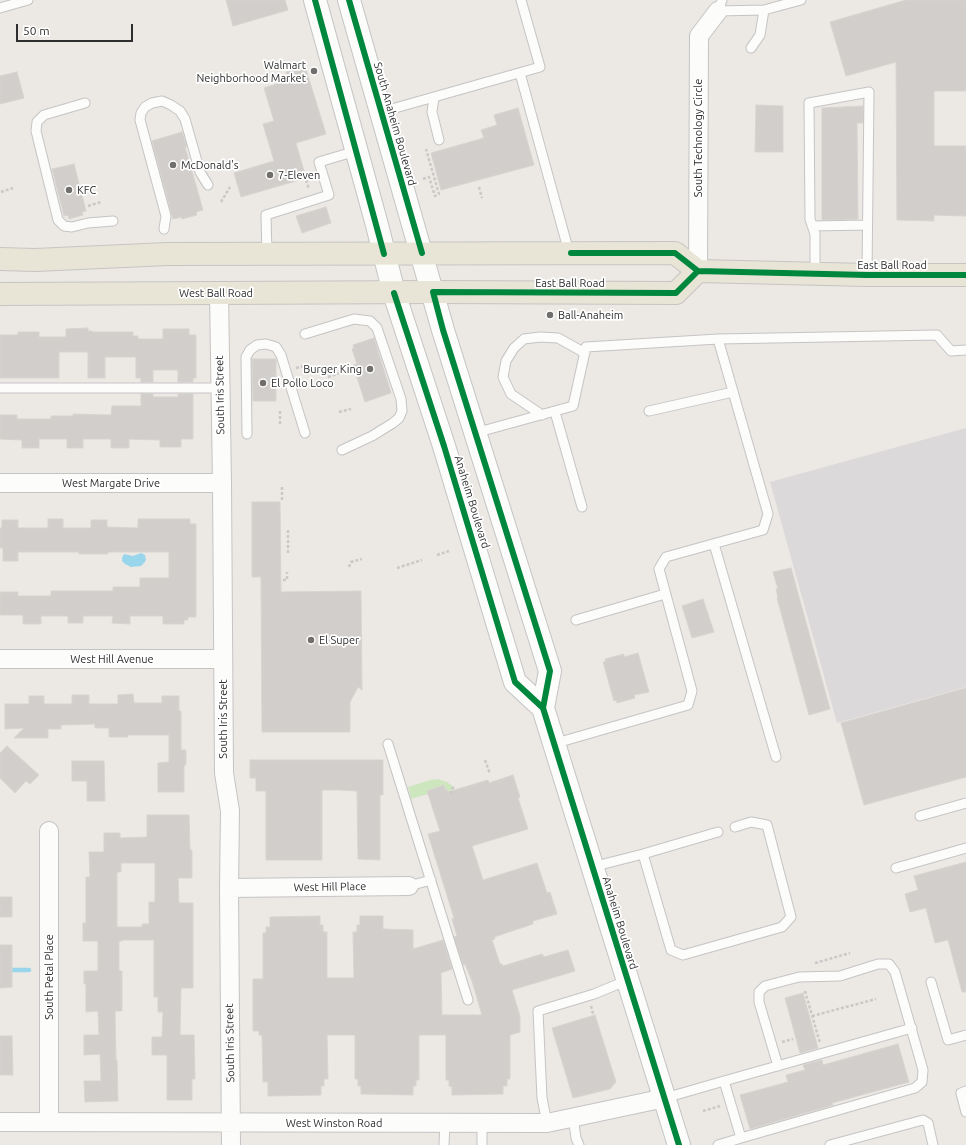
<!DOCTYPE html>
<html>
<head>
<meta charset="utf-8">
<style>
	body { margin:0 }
	#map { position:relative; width:966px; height:1145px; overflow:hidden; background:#ece8e4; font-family:Ubuntu,sans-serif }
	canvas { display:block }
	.scale { position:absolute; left:16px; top:24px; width:117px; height:18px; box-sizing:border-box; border:2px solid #2e2e2e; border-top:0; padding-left:5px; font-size:12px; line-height:14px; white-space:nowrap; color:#2e2e2e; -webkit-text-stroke:3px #fff; paint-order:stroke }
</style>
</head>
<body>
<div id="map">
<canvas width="966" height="1145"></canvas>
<div class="scale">50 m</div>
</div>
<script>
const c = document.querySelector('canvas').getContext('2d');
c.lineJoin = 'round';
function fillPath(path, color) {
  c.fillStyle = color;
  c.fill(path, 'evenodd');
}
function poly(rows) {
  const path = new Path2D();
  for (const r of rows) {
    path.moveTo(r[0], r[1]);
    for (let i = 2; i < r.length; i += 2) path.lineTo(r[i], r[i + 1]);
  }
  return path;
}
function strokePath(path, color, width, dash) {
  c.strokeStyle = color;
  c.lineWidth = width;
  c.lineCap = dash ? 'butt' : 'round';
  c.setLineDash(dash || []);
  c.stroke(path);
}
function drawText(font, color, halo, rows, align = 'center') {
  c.font = font + ' Ubuntu,sans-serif';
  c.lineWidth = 3.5;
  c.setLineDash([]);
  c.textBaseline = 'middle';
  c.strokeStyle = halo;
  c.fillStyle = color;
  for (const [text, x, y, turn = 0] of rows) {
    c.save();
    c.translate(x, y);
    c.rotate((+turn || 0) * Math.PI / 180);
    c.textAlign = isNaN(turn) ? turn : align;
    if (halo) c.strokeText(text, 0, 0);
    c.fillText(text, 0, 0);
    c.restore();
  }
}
fillPath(poly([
	[966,428,966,687,837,723,770,482]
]), '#dcd9db');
fillPath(poly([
	[438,779,447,782,454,787,451,790,451,794,445,790,444,785,427,791,428,794,411,799,408,787,430,780]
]), '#cee6be');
fillPath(poly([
	[141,553,145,555,146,560,144,563,141,566,131,567,125,564,122,561,122,558,124,554,133,556]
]), '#99d6ec');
strokePath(poly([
	[12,970,29,970]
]), '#99d6ec', 4.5);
const building = poly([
	[226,0,285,0,288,10,233,26,226,0],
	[906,0,966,0,966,91,934,91,934,146,966,146,966,216,934,215,934,221,897,220,896,62,846,76,830,22,906,0],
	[305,66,326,134,296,143,306,178,241,197,234,173,274,161,263,124,274,121,264,88,289,80,286,72,305,66],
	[17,72,24,98,0,104,0,76,17,72],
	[756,105,783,106,783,152,755,152,756,105],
	[863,106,863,123,857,123,858,219,822,220,822,108,863,106],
	[518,108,534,165,441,190,431,153,484,138,481,130,497,125,494,115,518,108],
	[182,132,187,147,185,147,203,210,196,212,197,215,182,219,181,217,173,219,152,141,182,132],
	[74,164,86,211,82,212,83,215,69,219,68,215,64,216,52,169,74,164],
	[326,207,331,223,302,233,296,216,326,207],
	[88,328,88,331,92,331,92,332,133,332,133,336,138,336,138,339,163,339,163,329,189,329,189,335,196,335,196,378,193,378,193,382,178,382,178,370,153,370,153,382,141,382,141,378,136,378,136,357,105,357,105,378,88,378,88,352,59,352,59,378,0,378,0,335,18,335,18,332,39,332,39,337,66,337,66,329,88,328],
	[374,338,391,393,365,402,353,365,357,364,352,349,354,348,353,345,374,338],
	[252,359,276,359,276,401,253,401,252,359],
	[141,394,153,394,153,397,178,397,178,394,193,394,193,439,181,439,181,447,160,447,160,440,129,439,129,448,111,448,111,439,83,439,83,448,67,448,67,439,39,439,39,448,22,448,22,440,0,439,0,415,17,415,17,419,51,419,51,416,73,416,73,414,111,415,112,406,141,406,141,394],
	[252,502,280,502,281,592,361,591,362,690,358,687,350,702,350,732,262,732,261,577,252,577,252,502],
	[48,519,63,519,63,528,91,528,91,520,107,520,107,527,138,528,138,519,190,519,190,524,196,524,196,617,188,617,188,620,184,620,184,624,163,624,163,616,130,616,130,624,112,623,113,616,83,616,83,623,68,623,68,616,41,616,41,624,23,624,23,615,0,615,0,592,18,592,18,596,51,596,51,591,113,591,113,587,140,587,140,578,169,578,169,552,108,552,108,554,79,554,79,552,18,552,18,561,3,561,3,548,0,548,0,528,2,528,2,520,18,520,18,528,48,528,48,519],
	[791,568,830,709,809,715,777,598,778,598,776,589,778,589,773,572,791,568],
	[703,599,714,632,692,638,682,606,703,599],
	[638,653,649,692,634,695,635,698,617,703,616,700,614,701,603,662,606,661,605,659,624,654,624,657,638,653],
	[966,688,966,777,864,805,841,723,966,688],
	[133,694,134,703,162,703,162,696,179,696,179,711,181,711,181,750,186,750,186,765,184,765,184,792,158,792,158,763,169,762,169,735,128,735,128,737,109,737,109,728,95,728,95,724,61,725,61,729,48,729,48,738,14,738,24,728,5,729,5,704,29,704,29,696,44,696,44,704,72,704,72,695,89,695,89,704,118,704,118,695,133,694],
	[7,746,39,775,30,784,26,781,15,793,0,778,0,753,7,746],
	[250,760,383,760,383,795,380,795,380,860,358,859,357,791,339,790,322,790,322,860,266,860,266,791,256,791,256,778,250,778,250,760],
	[72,761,104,761,105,801,87,801,87,781,72,781,72,761],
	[513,775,520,797,518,798,528,829,472,846,483,880,537,863,547,893,550,892,557,914,533,921,533,924,494,937,495,939,492,940,500,964,502,964,503,966,542,954,544,957,568,950,575,971,512,990,520,1016,520,1032,510,1035,510,1079,507,1079,507,1086,503,1086,503,1094,452,1095,452,1087,449,1086,449,1080,446,1080,446,1035,419,1035,419,1080,416,1080,416,1086,413,1086,413,1095,361,1094,361,1086,358,1086,358,1079,355,1079,355,1035,327,1035,328,1079,324,1079,324,1086,321,1086,321,1095,268,1096,268,1082,263,1082,262,1035,259,1035,259,1031,253,1031,253,979,263,979,263,933,266,933,266,927,270,927,270,917,320,916,320,925,323,925,323,932,327,932,327,978,354,978,353,932,357,932,357,925,360,925,360,916,383,916,383,929,413,930,413,949,443,940,452,969,441,973,442,1015,482,1015,472,981,465,964,463,965,454,937,457,936,452,919,454,918,428,834,440,831,427,791,444,785,445,790,447,789,448,792,488,780,489,783,513,775],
	[147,815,189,815,190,850,192,850,192,878,178,878,179,903,193,903,193,988,181,988,180,1035,194,1035,195,1079,192,1079,192,1100,167,1100,167,1055,152,1055,152,1037,162,1037,163,1012,158,1012,158,997,154,997,154,940,122,940,122,941,119,941,119,971,122,971,122,1011,115,1011,116,1060,117,1060,118,1101,85,1102,84,1081,101,1081,100,1054,84,1055,84,1035,99,1035,98,1011,86,1012,86,984,84,984,84,971,98,971,98,941,83,941,83,923,86,923,86,877,90,877,89,852,104,852,104,833,120,833,120,838,147,837,147,815],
	[121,863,155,863,155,902,149,902,149,924,142,924,142,927,117,927,117,872,121,872,121,863],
	[966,862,966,992,962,992,948,940,935,943,926,908,910,912,905,894,918,890,914,876,966,862],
	[0,897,12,897,12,917,0,917,0,897],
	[0,945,12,945,12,987,0,988,0,945],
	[803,993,818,1048,800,1053,785,998,803,993],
	[595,1015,616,1082,610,1089,573,1098,552,1028,595,1015],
	[0,1036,12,1036,13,1075,0,1075,0,1036],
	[898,1044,909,1082,832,1103,833,1105,750,1129,740,1095,788,1082,786,1075,805,1070,803,1065,822,1060,823,1065,898,1044]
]);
fillPath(building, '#d1cecb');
strokePath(building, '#d7d4d0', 1);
const service = poly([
	[722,0,718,11,764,10,801,0],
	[0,8,28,0],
	[751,48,760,35,764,10],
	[520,73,567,245,571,252],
	[434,97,432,112,439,140],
	[85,103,44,115,37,122,36,131,58,220,64,226,72,227,88,223,113,221],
	[381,112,540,67,521,0],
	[812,226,867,225],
	[164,229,166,216,140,120,141,113,145,107,152,103,162,101,171,105,180,111,185,119,200,172,208,185],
	[267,254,266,215,329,195,319,162,356,151],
	[815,274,815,234,810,219,809,103,869,92,867,275],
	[305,334,354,319,370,321,377,328,401,399,402,411,399,418,393,423,372,436,342,450],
	[718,339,937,335,951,351,966,350],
	[0,388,219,388],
	[649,411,733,392],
	[555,412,582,507],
	[542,415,511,394,503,377,506,361,514,348,524,339,540,337,558,338,585,353],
	[475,433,573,406,586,347,718,339,768,514,763,530,666,557,659,569,692,691,688,705,553,744],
	[247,434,246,357,250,350,257,345,266,344,276,347,281,355,305,433],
	[714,544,776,757],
	[576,620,665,594],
	[388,744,468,1000],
	[920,816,966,803],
	[643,854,671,950,683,955,782,927,791,917,767,825,751,822,735,827],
	[592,867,643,854,718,832],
	[896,868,966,848],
	[409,886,431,880],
	[931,982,948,1040,966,1035],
	[724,1081,912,1028],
	[966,1091,961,1093,966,1112],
	[665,1098,724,1081,741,1138,718,1145],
	[573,1117,576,1138,579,1145],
	[547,1123,542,1098,538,1011,594,994,628,980],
	[741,1138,915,1088,922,1082,923,1070,895,972,889,964,878,964,840,976,799,977,765,986,759,992,759,1002,778,1066],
	[444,1145,445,1123],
	[482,1145,482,1123],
	[830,1145,923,1120,928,1123,933,1145]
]);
const minor = poly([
	[698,271,699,36,718,11],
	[219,293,222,483,224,773,230,811,229,888,231,1145],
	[0,483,222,483],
	[0,659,223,659],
	[49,831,49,1122],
	[229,888,409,886],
	[0,1122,547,1123,665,1098]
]);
const secondary = poly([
	[315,0,377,225,394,293,444,446,515,682,543,708],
	[349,0,443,330,550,671,543,708,679,1145]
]);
const primary = poly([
	[0,259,35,260,168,254,675,253,698,271,867,275,966,275],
	[0,294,433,292,676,293,698,271]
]);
strokePath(service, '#c5c4c5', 11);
strokePath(minor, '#c5c4c5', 20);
strokePath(secondary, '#c5c4c5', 24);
strokePath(primary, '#c6c5c4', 24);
strokePath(poly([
	[423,179,429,177,435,196,439,194,426,149],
	[306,180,309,189],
	[479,187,482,198],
	[1,192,13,188],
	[221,202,230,187],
	[88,206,101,202],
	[296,368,304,366],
	[328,377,340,373],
	[280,411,280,424],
	[339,412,351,409],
	[282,487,282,502],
	[288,530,288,555],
	[437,555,449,551],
	[349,567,351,562,362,559],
	[397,568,422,560],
	[283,580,287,580,287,572],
	[485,760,490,774],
	[451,794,451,790,454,787],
	[815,963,850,953],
	[805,991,820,1043],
	[591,1006,593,1014],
	[812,1016,876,999],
	[782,1042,793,1039],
	[703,1111,720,1106]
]), '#c9c9c8', 2.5, [3, 2]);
strokePath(service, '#fcfcfb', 9);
strokePath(minor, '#fcfcfb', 18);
strokePath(secondary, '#fcfcfb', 22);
strokePath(primary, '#e8e4d6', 22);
strokePath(poly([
	[315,0,384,254],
	[349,0,422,253],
	[571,253,675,253,698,271,867,275,966,275],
	[394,293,444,446,515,682,543,708],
	[679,1145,543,708,550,671,443,330,433,292,676,293,698,271]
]), '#00873e', 6);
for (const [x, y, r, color] of [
	[314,71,4,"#706f6e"],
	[173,165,4,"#706f6e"],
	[270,175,4,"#706f6e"],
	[69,190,4,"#706f6e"],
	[550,315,4,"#706f6e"],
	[370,369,4,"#706f6e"],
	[263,383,4,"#706f6e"],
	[311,640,4,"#706f6e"]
]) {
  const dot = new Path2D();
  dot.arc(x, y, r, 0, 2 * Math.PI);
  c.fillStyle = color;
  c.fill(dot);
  strokePath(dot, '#fff', 1.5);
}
drawText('11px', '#2e2e2e', '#fff', [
	["Walmart",306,65,"right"],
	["Neighborhood Market",306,78,"right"],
	["McDonald's",181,165],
	["7-Eleven",278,175],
	["KFC",77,190],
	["Ball-Anaheim",558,315],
	["Burger King",362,369,"right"],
	["El Pollo Loco",271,383],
	["El Super",319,640]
], 'left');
drawText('11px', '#2e2e2e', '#fff', [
	["South Anaheim Boulevard",395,124,74],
	["South Technology Circle",698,138,-90],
	["East Ball Road",892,265],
	["East Ball Road",570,283],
	["West Ball Road",216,293],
	["South Iris Street",220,395,-91],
	["West Margate Drive",111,483],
	["Anaheim Boulevard",472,502,73],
	["West Hill Avenue",112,659],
	["South Iris Street",223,719,-90],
	["West Hill Place",330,887,-1],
	["Anaheim Boulevard",620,923,73],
	["South Petal Place",49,977,-90],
	["South Iris Street",230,1043,-91],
	["West Winston Road",334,1123]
]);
</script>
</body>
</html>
